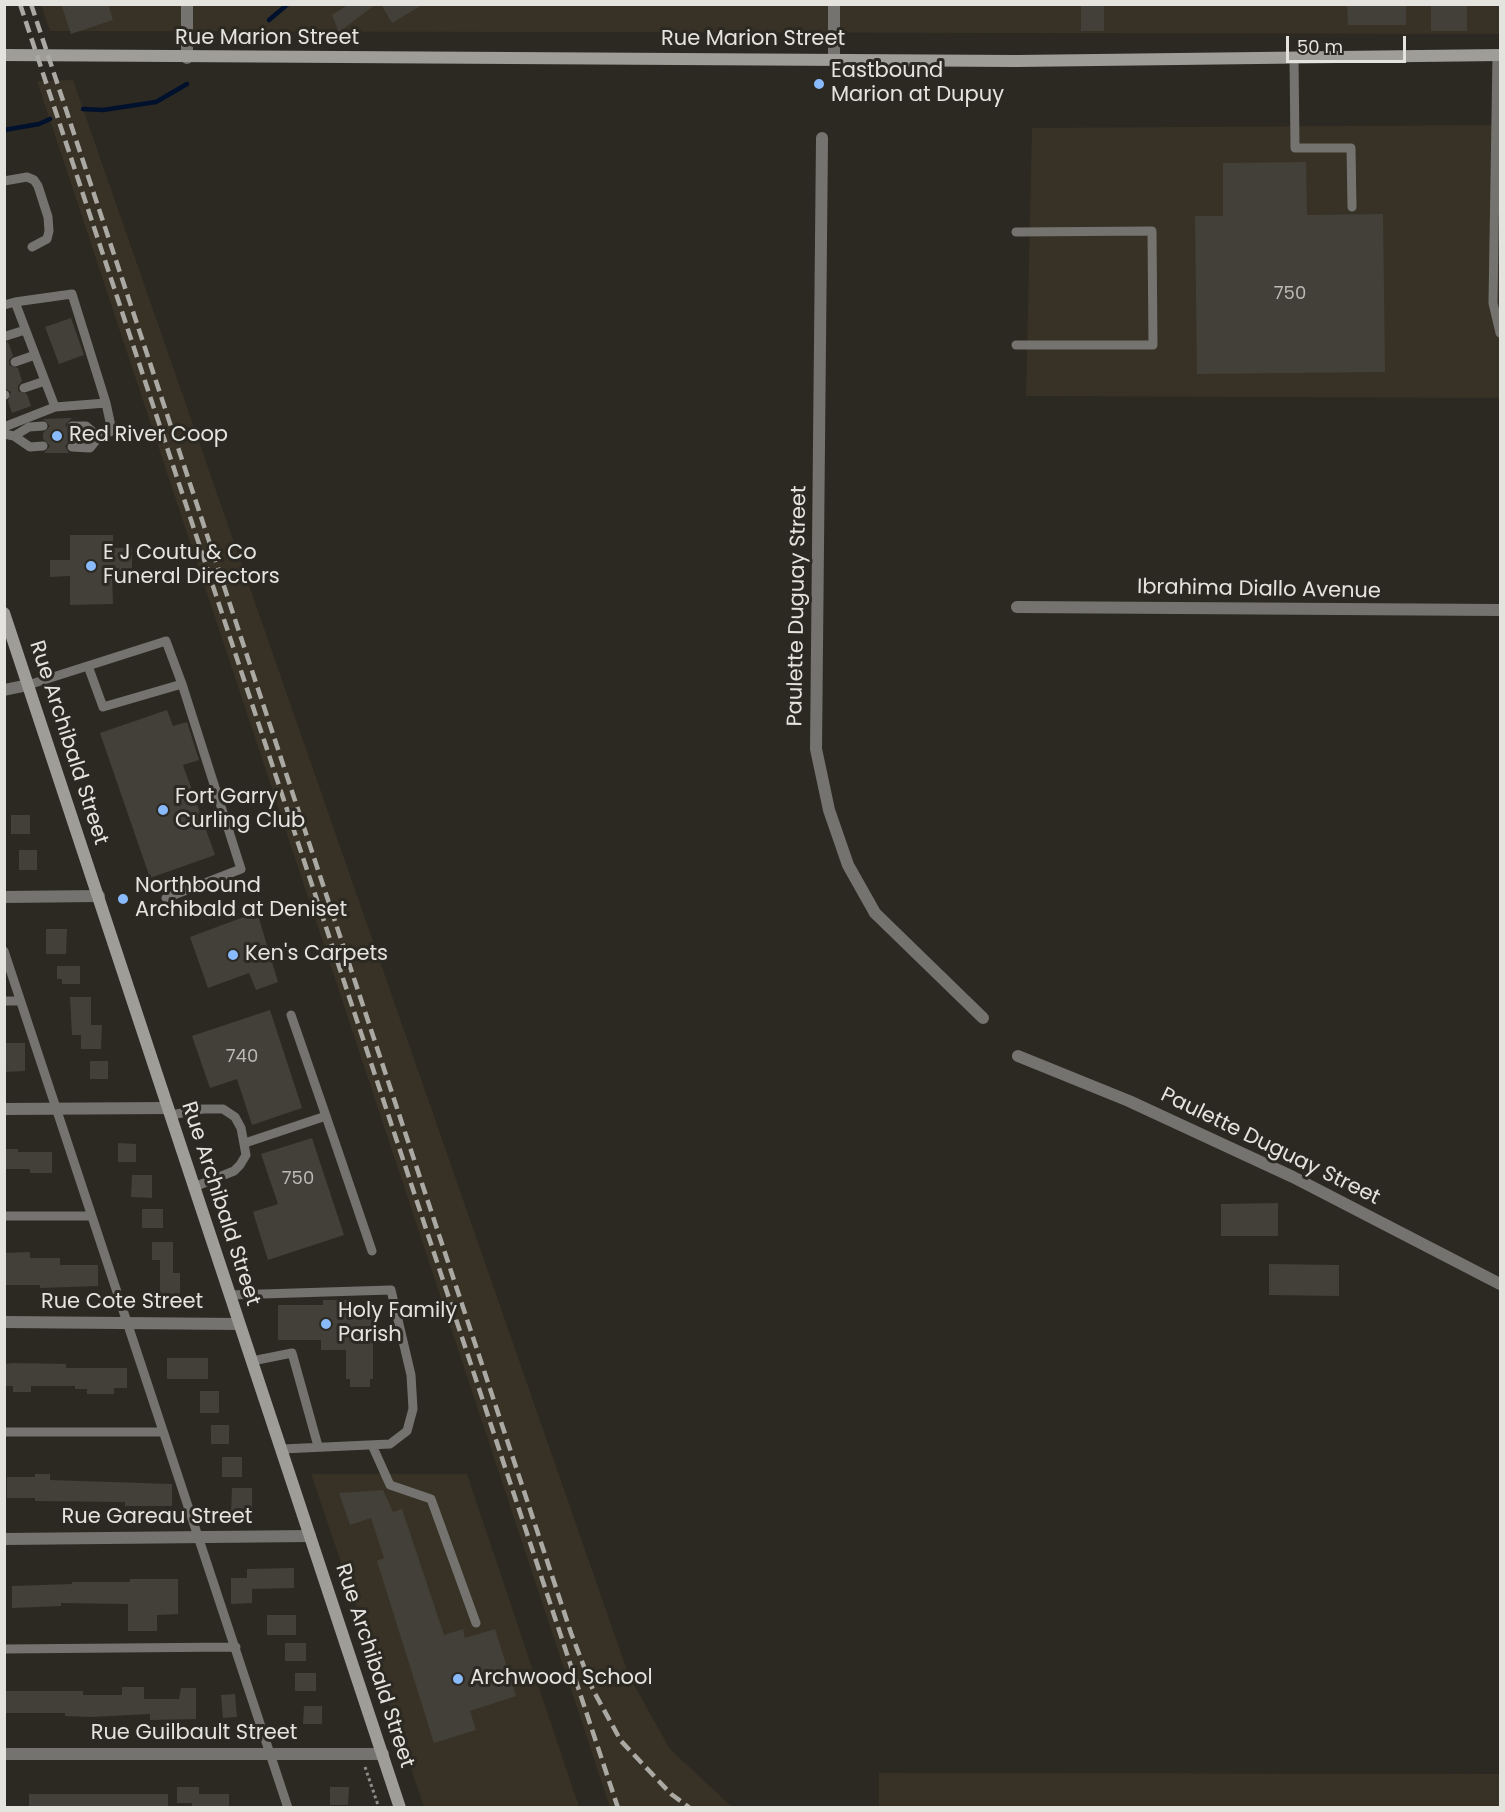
<!DOCTYPE html>
<html>
<head>
<meta charset="utf-8">
<style>
	body { margin:0 }
	#map { position:relative; width:1505px; height:1812px; overflow:hidden; background:#2c2922; font-family:Poppins,sans-serif }
	canvas { display:block }
	.frame { position:absolute; inset:0; border:6px solid #e4e3de; pointer-events:none }
	.scale { position:absolute; left:1286px; top:36px; width:120px; height:27px; box-sizing:border-box; border:3px solid #e4e3de; border-top:0; padding-left:8px; font-size:18px; line-height:21px; white-space:nowrap; color:#e4e3de; -webkit-text-stroke:4px #2c2922; paint-order:stroke }
</style>
</head>
<body>
<div id="map">
<canvas width="1505" height="1812"></canvas>
<div class="frame"></div>
<div class="scale">50 m</div>
</div>
<script>
const c = document.querySelector('canvas').getContext('2d');
c.lineJoin = 'round';
function fillPath(path, color) {
  c.fillStyle = color;
  c.fill(path, 'evenodd');
}
function poly(rows) {
  const path = new Path2D();
  for (const r of rows) {
    path.moveTo(r[0], r[1]);
    for (let i = 2; i < r.length; i += 2) path.lineTo(r[i], r[i + 1]);
  }
  return path;
}
function strokePath(path, color, width, dash) {
  c.strokeStyle = color;
  c.lineWidth = width;
  c.lineCap = dash ? 'butt' : 'round';
  c.setLineDash(dash || []);
  c.stroke(path);
}
function drawText(font, color, halo, rows, align = 'center') {
  c.font = font + ' Poppins,sans-serif';
  c.lineWidth = 6;
  c.setLineDash([]);
  c.textBaseline = 'middle';
  c.strokeStyle = halo;
  c.fillStyle = color;
  for (const [text, x, y, turn = 0] of rows) {
    c.save();
    c.translate(x, y);
    c.rotate((+turn || 0) * Math.PI / 180);
    c.textAlign = isNaN(turn) ? turn : align;
    if (halo) c.strokeText(text, 0, 0);
    c.fillText(text, 0, 0);
    c.restore();
  }
}
fillPath(poly([
	[1500,4,1500,34,50,31,41,5],
	[73,80,629,1676,670,1749,732,1807,610,1807,37,81],
	[1500,125,1500,398,1026,396,1032,128],
	[311,1474,467,1474,579,1807,424,1807],
	[879,1773,1500,1774,1500,1807,879,1807]
]), '#373225');
strokePath(poly([
	[269,20,288,4],
	[83,109,103,110,156,102,187,84],
	[4,130,39,124,50,119]
]), '#00112e', 4.5);
fillPath(poly([
	[61,4,108,4,113,20,71,34],
	[349,4,376,4,339,32,332,15],
	[381,4,424,4,392,23],
	[1081,4,1104,4,1104,31,1081,31],
	[1347,4,1406,4,1406,25,1348,25],
	[1431,4,1467,4,1467,31,1431,31],
	[1306,162,1307,215,1383,214,1385,372,1197,374,1195,216,1223,216,1223,163],
	[71,318,84,355,59,364,45,327],
	[8,342,13,356,9,360,9,365,18,368,22,381,18,386,18,391,27,394,31,406,12,413,8,401,11,392,4,388,4,343],
	[72,418,65,425,72,433,72,440,65,446,69,453,44,453,50,446,43,439,43,433,50,426,43,419],
	[70,535,113,535,113,548,132,548,132,573,112,573,113,604,70,605,70,576,50,577,50,560,70,560],
	[167,710,173,726,187,722,199,760,183,765,215,855,150,878,100,733],
	[11,815,30,815,30,834,11,834],
	[19,850,37,850,37,870,19,870],
	[257,912,278,982,256,990,249,973,208,988,190,937],
	[46,929,67,929,66,954,46,954],
	[57,966,80,966,80,984,62,984,62,979,57,979],
	[70,997,91,997,91,1025,102,1025,101,1049,81,1049,81,1035,72,1035],
	[270,1010,302,1108,252,1125,237,1079,210,1088,192,1036],
	[4,1043,25,1043,25,1071,4,1072],
	[90,1061,108,1061,108,1079,90,1079],
	[312,1138,344,1235,268,1260,253,1212,278,1204,261,1154],
	[118,1143,136,1144,136,1162,118,1162],
	[4,1149,18,1149,18,1152,52,1152,52,1173,30,1173,30,1169,4,1169],
	[132,1175,152,1175,152,1198,131,1197],
	[1278,1203,1278,1236,1221,1236,1221,1204],
	[142,1209,163,1209,163,1228,142,1228],
	[152,1242,173,1242,173,1273,180,1273,180,1297,160,1297,160,1260,152,1260],
	[30,1252,30,1258,60,1258,60,1265,98,1265,98,1286,40,1288,40,1285,4,1285,4,1253],
	[1269,1264,1339,1265,1339,1296,1269,1295],
	[323,1300,347,1300,347,1307,373,1307,373,1379,370,1379,370,1387,350,1387,350,1379,346,1379,346,1350,321,1350,321,1340,278,1340,278,1305,323,1305],
	[167,1358,208,1358,208,1379,167,1379],
	[13,1363,66,1364,66,1368,127,1368,127,1388,114,1388,114,1394,87,1394,87,1389,75,1389,75,1386,31,1386,31,1392,13,1392,13,1386,4,1386,4,1364],
	[200,1391,219,1391,219,1413,200,1413],
	[211,1425,229,1425,229,1444,211,1444],
	[222,1457,242,1457,242,1477,222,1477],
	[35,1474,50,1474,50,1480,172,1484,172,1506,125,1506,125,1502,35,1501,35,1498,7,1498,7,1477,35,1477],
	[232,1488,252,1488,252,1513,231,1513],
	[383,1490,393,1512,402,1509,444,1635,463,1629,465,1638,495,1629,516,1696,470,1711,476,1730,434,1743,377,1561,384,1558,371,1518,350,1525,339,1493],
	[294,1568,294,1588,252,1589,252,1603,231,1604,231,1578,247,1578,247,1569],
	[130,1579,178,1579,178,1614,157,1615,157,1631,128,1631,128,1604,61,1603,61,1606,12,1608,12,1586,72,1584,72,1582,130,1582],
	[267,1615,296,1615,296,1635,267,1635],
	[285,1643,306,1643,306,1661,285,1661],
	[295,1673,316,1673,316,1691,295,1691],
	[122,1687,144,1687,144,1699,179,1699,181,1688,196,1688,196,1719,150,1720,150,1714,91,1717,65,1716,65,1713,6,1713,6,1691,83,1691,83,1695,122,1695],
	[235,1694,237,1717,223,1718,221,1695],
	[304,1706,322,1706,322,1724,303,1724],
	[177,1787,199,1787,199,1794,229,1794,229,1808,192,1808,192,1803,177,1803],
	[330,1787,349,1787,348,1805,330,1805],
	[29,1794,168,1794,168,1808,29,1808]
]), '#434039');
strokePath(poly([
	[365,1767,379,1808]
]), '#8f8d87', 3, [3, 3]);
strokePath(poly([
	[1497,55,1493,303,1500,333],
	[1294,57,1295,148,1351,148,1352,207],
	[4,181,27,177,34,180,38,186,48,217,49,231,47,239,32,247],
	[1016,232,1152,231,1153,345,1016,345],
	[4,305,15,302,72,294,106,403,55,407,15,302],
	[6,336,25,330],
	[15,362,35,355],
	[24,388,45,381],
	[4,395,5,395],
	[72,426,86,426,99,437],
	[4,427,55,407],
	[4,434,14,436,30,447,43,446],
	[14,436,29,427,43,426],
	[72,447,90,448,99,437,112,431,106,403],
	[28,685,166,641,182,684,103,707,88,666],
	[166,898,241,869,182,684],
	[4,951,288,1808],
	[4,1001,20,1001],
	[171,1115,203,1109,223,1109,235,1117,241,1128,246,1155,240,1165,234,1171,194,1187],
	[326,1116,372,1251],
	[245,1143,326,1116,291,1015],
	[4,1216,91,1216],
	[230,1295,391,1290,411,1375,413,1409,407,1431,390,1444,282,1449],
	[252,1361,292,1353,318,1446],
	[4,1432,162,1432],
	[372,1445,390,1485,431,1499,476,1623],
	[4,1649,236,1647]
]), '#74736f', 9);
strokePath(poly([
	[187,58,187,4],
	[834,60,834,4],
	[822,138,816,749,829,810,848,865,875,913,983,1018],
	[1017,607,1500,610],
	[4,690,28,685],
	[4,897,99,896],
	[1018,1056,1129,1101,1293,1177,1500,1284],
	[4,1109,168,1108],
	[4,1322,239,1324],
	[4,1539,310,1536],
	[4,1754,383,1754]
]), '#74736f', 12);
strokePath(poly([
	[4,55,1016,61,1500,55],
	[4,613,400,1808]
]), '#9f9d97', 12);
strokePath(poly([
	[20,4,618,1808],
	[31,4,571,1633,593,1690,621,1741,671,1794,690,1808]
]), '#aba9a3', 4.5, [12, 6]);
for (const [x, y, r, color] of [
	[819,84,6,"#89bafc"],
	[57,436,6,"#89bafc"],
	[91,566,6,"#89bafc"],
	[163,810,6,"#89bafc"],
	[123,899,6,"#89bafc"],
	[233,955,6,"#89bafc"],
	[326,1324,6,"#89bafc"],
	[458,1679,6,"#89bafc"]
]) {
  const dot = new Path2D();
  dot.arc(x, y, r, 0, 2 * Math.PI);
  c.fillStyle = color;
  c.fill(dot);
  strokePath(dot, '#2c2922', 2);
}
drawText('18px', '#bcbab5', null, [
	["750",1290,294],
	["740",242,1057],
	["750",298,1179]
]);
drawText('21px', '#e4e3de', '#2c2922', [
	["Rue Marion Street",267,39],
	["Rue Marion Street",753,40],
	["Ibrahima Diallo Avenue",1259,590,1],
	["Paulette Duguay Street",798,606,-89],
	["Rue Archibald Street",68,743,72],
	["Paulette Duguay Street",1270,1147,26],
	["Rue Archibald Street",220,1204,72],
	["Rue Cote Street",122,1303],
	["Rue Gareau Street",157,1518],
	["Rue Archibald Street",374,1666,72],
	["Rue Guilbault Street",194,1734]
]);
drawText('21px', '#e4e3de', '#2c2922', [
	["Eastbound",831,72],
	["Marion at Dupuy",831,96],
	["Red River Coop",69,436],
	["E J Coutu & Co",103,554],
	["Funeral Directors",103,578],
	["Fort Garry",175,798],
	["Curling Club",175,822],
	["Northbound",135,887],
	["Archibald at Deniset",135,911],
	["Ken's Carpets",245,955],
	["Holy Family",338,1312],
	["Parish",338,1336],
	["Archwood School",470,1679]
], 'left');
</script>
</body>
</html>
